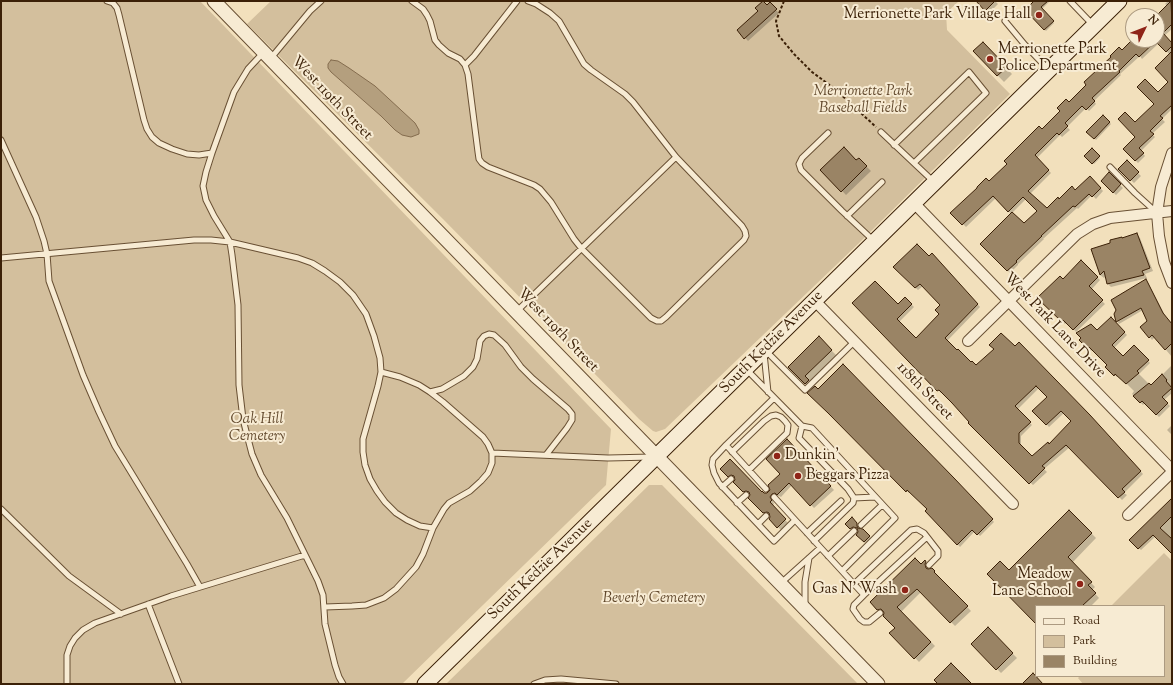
<!DOCTYPE html>
<html>
<head>
<meta charset="utf-8">
<style>
	body { margin:0 }
	#map { position:relative; width:1173px; height:685px; overflow:hidden; background:#f2e0bc; font-family:"Sorts Mill Goudy",serif }
	canvas { display:block }
	.frame { position:absolute; inset:0; border:2px solid #3b2007; pointer-events:none }
	.legend { position:absolute; left:1035px; top:605px; width:130px; height:72px; box-sizing:border-box; background:#f7ebd3; border:1px solid #ac9a81; margin:0; padding:5px 7px; list-style:none; font-size:12px; color:#3b2007 }
	.legend li { display:flex; align-items:center; gap:8px; height:20px }
	.legend b { width:20px; border:1px solid #ac9a81 }
	.north { position:absolute; left:1125px; top:8px; width:40px; height:40px; box-sizing:border-box; background:#f7ebd3; border:1px solid #ac9a81; border-radius:50%; rotate:47deg; font-size:11px; font-weight:700; line-height:16px; text-align:center; color:#3b2007 }
	.north::after { content:''; display:block; margin:auto; width:14px; height:18px; background:#8f2418; clip-path:polygon(50% 0,100% 100%,50% 72%,0 100%) }
</style>
</head>
<body>
<div id="map">
<canvas width="1173" height="685"></canvas>
<div class="frame"></div>
<ul class="legend">
<li><b style="height:5px;background:#f7ebd3"></b>Road</li>
<li><b style="height:11px;background:#d3bf9d"></b>Park</li>
<li><b style="height:11px;background:#9a8465"></b>Building</li>
</ul>
<div class="north">N</div>
</div>
<script>
const c = document.querySelector('canvas').getContext('2d');
c.lineJoin = 'round';
function fillPath(path, color) {
  c.fillStyle = color;
  c.fill(path, 'evenodd');
}
function poly(rows) {
  const path = new Path2D();
  for (const r of rows) {
    path.moveTo(r[0], r[1]);
    for (let i = 2; i < r.length; i += 2) path.lineTo(r[i], r[i + 1]);
  }
  return path;
}
function strokePath(path, color, width, dash) {
  c.strokeStyle = color;
  c.lineWidth = width;
  c.lineCap = dash ? 'butt' : 'round';
  c.setLineDash(dash || []);
  c.stroke(path);
}
function drawText(font, color, halo, rows, align = 'center') {
  c.font = font + ' "Sorts Mill Goudy",serif';
  c.lineWidth = 4;
  c.setLineDash([]);
  c.textBaseline = 'middle';
  c.strokeStyle = halo;
  c.fillStyle = color;
  for (const [text, x, y, turn = 0] of rows) {
    c.save();
    c.translate(x, y);
    c.rotate((+turn || 0) * Math.PI / 180);
    c.textAlign = isNaN(turn) ? turn : align;
    if (halo) c.strokeText(text, 0, 0);
    c.fillText(text, 0, 0);
    c.restore();
  }
}
fillPath(poly([
	[1,1,200,1,611,429,606,485,402,684,1,684],
	[271,1,959,1,946,13,947,30,1010,94,858,244,665,429,656,432,653,431,639,419,443,219,247,24],
	[649,485,662,485,858,684,446,684],
	[1164,553,1172,561,1172,684,1083,684,1078,678,1080,676,1164,676,1164,606,1111,606]
]), '#d3bf9d');
const water = poly([
	[331,60,338,61,349,68,375,86,415,123,419,130,419,134,411,137,402,135,395,130,381,116,331,72,328,68,328,64,331,60]
]);
fillPath(water, '#b49f7e');
strokePath(water, '#846c4e', 1);
fillPath(poly([
	[977,1,995,1,998,4,989,13],
	[1036,1,1050,1,1042,9,1054,23,1046,31,1026,10],
	[1168,1,1172,1,1172,29,1164,36,1172,44,1172,109,1162,119,1165,122,1152,134,1155,137,1141,151,1145,156,1138,163,1124,149,1137,137,1135,123,1155,104,1158,94,1170,82,1170,55,1159,43,1142,59,1140,56,1120,74,1121,75,1094,101,1096,104,1089,111,1086,108,1067,127,1070,130,1062,137,1060,135,1037,158,1051,173,1030,194,1047,210,1059,200,1075,191,1090,177,1103,191,1096,199,1092,195,1078,209,1077,208,1043,239,1044,239,1018,264,1018,265,1010,273,981,244,1011,214,996,198,966,227,952,213,989,183,1134,40,1157,40,1157,16,1168,6,1165,4],
	[1026,199,1038,211,1024,225,1012,213],
	[770,4,779,13,748,41,738,30],
	[983,44,1012,74,1004,82,975,52],
	[1103,116,1111,124,1096,140,1088,132],
	[1092,150,1100,158,1094,164,1086,156],
	[859,159,871,171,846,195,822,170,857,162],
	[1127,162,1141,176,1134,183,1119,169],
	[1109,174,1123,188,1116,195,1102,181],
	[1137,234,1140,238,1153,271,1145,274,1147,278,1111,287,1108,284,1106,276,1104,278,1100,275,1092,250],
	[932,254,980,307,947,341,976,366,995,350,1092,419,1143,474,1124,493,1127,495,1122,500,1070,447,1044,469,1047,472,1033,485,993,447,942,392,941,393,854,303,898,305,905,298,914,307,899,322,916,339,941,314,942,305,923,286,918,290,894,267,929,257],
	[1039,388,1048,397,1040,417,1049,427,1064,413,1073,421,1049,445,1032,457,1021,446,1021,436,1032,425,1017,410],
	[1081,262,1100,280,1091,290,1105,304,1076,332,1067,322,1065,324,1039,298,1063,280],
	[1146,281,1148,283,1166,317,1172,325,1172,357,1155,337,1152,340,1141,327,1148,321,1143,310,1119,324,1117,321],
	[1111,319,1127,335,1114,348,1123,357,1144,356,1150,363,1139,374,1151,386,1172,365,1172,393,1164,400,1170,406,1159,417,1145,403,1143,405,1132,394,1134,391,1119,376,1117,377,1115,375,1108,365,1093,349,1091,351,1080,340,1097,331],
	[819,338,841,360,814,386,818,390,957,482,994,522,980,536,975,531,960,547,926,511,928,509,910,492,909,493,809,393,812,390,789,367],
	[1172,425,1172,435,1167,430],
	[787,440,834,490,814,508,792,485,781,497,779,496,775,497,773,501,774,504,772,506,788,523,781,530,770,519,770,515,767,516,750,498,751,494,749,494,747,495,734,482,736,480,735,478,732,479,721,469,730,460,762,493,768,494,781,474],
	[1172,505,1172,554,1156,536,1141,550,1131,540],
	[1069,511,1096,538,1072,563,1095,587,1092,590,1099,598,1091,606,1036,606,1036,622,1009,571],
	[852,519,858,525,859,529,862,530,871,538,865,543,857,535,859,532,858,529,855,528,852,530,846,524],
	[925,562,930,567,928,570,932,569,938,576,937,576,971,611,955,626,921,592,901,612,935,646,919,662,891,633,896,628,885,613,882,614,871,602],
	[988,629,1017,658,1001,673,972,644]
]), '#0003');
const building = poly([
	[763,1,767,5,770,2,777,9,744,39,737,30,758,11,755,8,763,1],
	[976,1,995,1,985,11,976,1],
	[1034,1,1048,1,1041,7,1054,21,1044,30,1025,10,1034,1],
	[1171,1,1172,24,1163,33,1172,43,1172,46,1166,52,1157,43,1157,16,1156,16,1171,1],
	[1132,40,1157,40,1139,57,1136,54,1119,71,1120,72,1092,98,1095,101,1086,110,1082,106,1065,123,1068,126,1059,135,1057,133,1035,155,1049,170,1028,191,1047,208,1058,197,1059,199,1072,186,1075,190,1090,176,1101,188,1092,197,1089,194,1075,207,1073,206,1041,236,1042,236,1016,261,1017,262,1007,271,980,244,1012,212,1024,223,1037,211,1023,197,1008,212,993,196,962,225,950,213,977,188,977,187,986,178,989,181,1007,164,1004,161,1039,126,1042,129,1060,111,1057,108,1066,99,1069,102,1086,85,1084,82,1111,57,1110,56,1119,47,1122,50,1132,40],
	[983,42,1007,67,997,76,973,51,983,42],
	[1172,51,1172,105,1160,116,1163,118,1150,131,1154,134,1139,148,1144,153,1135,161,1123,149,1135,137,1118,119,1125,112,1135,122,1154,104,1137,87,1145,79,1158,92,1168,82,1155,68,1172,51],
	[1103,115,1110,122,1094,139,1086,132,1103,115],
	[844,147,856,160,859,158,867,166,841,192,820,170,844,147],
	[1092,148,1100,156,1092,164,1084,156,1092,148],
	[1127,160,1139,172,1130,181,1118,169,1127,160],
	[1109,172,1121,184,1113,193,1101,181,1109,172],
	[1137,233,1150,268,1142,271,1144,275,1107,284,1104,271,1100,275,1091,249,1110,243,1110,240,1122,237,1122,238,1137,233],
	[917,244,929,256,932,253,978,304,945,338,957,350,958,349,971,362,972,361,976,365,994,349,989,345,1001,333,1015,346,1019,342,1090,415,1141,471,1122,489,1125,492,1118,498,1066,445,1042,466,1045,468,1029,484,968,423,969,422,952,403,939,390,937,391,852,303,875,281,898,304,905,297,912,304,897,319,916,338,939,314,935,310,940,305,920,284,915,288,893,267,917,244],
	[1036,386,1047,397,1032,411,1046,425,1061,411,1071,421,1049,444,1048,442,1032,456,1019,443,1019,433,1031,422,1015,406,1036,386],
	[1081,260,1098,277,1089,286,1103,300,1073,330,1063,320,1062,322,1037,298,1060,276,1063,279,1081,260],
	[1146,279,1163,313,1172,324,1172,343,1165,350,1152,335,1149,338,1140,327,1147,321,1141,308,1116,322,1114,314,1116,310,1111,300,1146,279],
	[1111,317,1125,332,1112,345,1123,356,1134,345,1149,360,1137,371,1139,373,1126,384,1115,374,1114,376,1105,367,1107,365,1089,347,1088,349,1079,340,1081,338,1076,333,1091,324,1097,330,1111,317],
	[819,336,832,350,805,376,809,380,805,384,788,367,819,336],
	[843,364,954,478,993,519,977,535,972,530,957,545,925,511,927,509,907,490,906,492,828,413,807,393,815,386,818,389,843,364],
	[1162,374,1167,380,1166,381,1172,388,1162,397,1168,403,1156,415,1142,401,1140,403,1133,396,1149,383,1151,385,1162,374],
	[787,439,831,486,810,506,789,483,777,495,775,493,772,494,770,497,772,500,770,502,786,519,777,528,769,519,770,517,769,513,767,512,763,513,748,498,750,495,749,492,746,491,743,492,733,482,735,480,734,476,731,475,728,477,720,469,730,459,762,492,762,491,764,493,767,493,770,490,768,485,780,474,766,459,787,439],
	[1172,498,1172,516,1160,528,1172,539,1172,554,1153,535,1138,549,1129,540,1172,498],
	[1069,510,1092,533,1068,557,1092,582,1088,585,1096,593,1082,606,1036,606,1036,624,987,574,1000,561,1009,570,1069,510],
	[852,517,857,523,857,526,858,528,863,529,870,536,864,542,856,535,858,532,857,528,853,527,850,529,845,524,852,517],
	[915,558,921,564,925,560,926,562,925,564,926,568,928,569,932,568,935,571,934,572,968,606,950,623,917,589,897,607,931,642,914,659,889,633,895,628,883,616,884,613,883,611,881,609,877,610,870,602,915,558],
	[988,627,1013,653,996,670,971,644,988,627],
	[951,663,972,684,938,684,934,680,951,663],
	[1033,673,1043,684,1022,684,1033,673]
]);
fillPath(building, '#9a8465');
strokePath(building, '#3b2007', 1);
const service = poly([
	[107,1,113,3,117,8,119,15,144,120,147,129,152,137,159,143,172,149,187,154,199,155,212,153],
	[412,1,423,9,427,15,430,21,435,40,439,45,448,53,460,59,465,65,468,74,478,152,479,159,482,163,488,167,534,185,540,189,551,202,574,239,582,249,651,318,657,321,661,321,666,317,744,240,746,236,745,231,742,226,676,157,633,102,625,94,591,70,584,64,559,21,550,13,536,4,528,1],
	[1070,1,1093,25],
	[1005,21,1025,45,1048,69],
	[263,53,248,69,234,92,212,153,206,172,203,186,206,200,214,216,230,242,232,255,238,305,239,385,243,419,246,431,252,454,261,475,287,518,318,581,323,595,325,624,335,665,339,677,343,684],
	[271,58,310,11,321,1],
	[465,65,474,56,517,1],
	[881,132,934,182],
	[828,133,802,158,799,164,801,170,842,211,874,241],
	[1,140,36,217,44,241,47,254,49,281,83,375,99,412,115,446,187,564,200,587],
	[894,145,969,72,986,93,914,163],
	[1110,167,1135,193,1156,212],
	[847,216,882,182],
	[1,258,194,240,211,240,230,242,298,258,312,263,325,271,340,282,353,295,366,314,374,336,380,358,381,372,378,386,363,439,363,452,365,465,370,479,377,491,385,502,396,513,407,520,420,526,433,528],
	[516,312,676,157],
	[766,351,805,390,854,342],
	[764,353,768,392],
	[747,370,802,426,812,428,895,518,842,571,774,497],
	[430,392,442,389,464,376,473,367,477,359,480,341,484,336,489,334,494,335,505,345,521,367,533,379,568,409,572,414,572,420,567,428,546,455],
	[802,426,799,438,848,489,854,498,853,503,814,541],
	[726,445,713,459,712,465,714,473,719,483,774,541,795,520],
	[732,452,764,421,771,416,776,415,781,417,785,421,788,425,787,433,749,470],
	[492,453,608,458,652,457],
	[722,487,731,479],
	[766,489,726,445,774,398],
	[854,498,875,497],
	[737,503,746,495],
	[1,509,69,576,121,614],
	[758,524,766,516],
	[861,525,882,505],
	[807,533,841,501],
	[828,556,854,531],
	[842,571,864,595,854,605,853,609,860,619,864,622,869,622,880,613],
	[781,583,820,548],
	[854,584,911,530,917,529,924,533,938,551,938,556,929,565],
	[864,595,927,537],
	[148,604,179,684],
	[805,605,805,582,809,558],
	[325,607,352,606,366,605,384,598,396,589,416,567,423,554,433,528,444,509,449,503,470,491,481,481,488,473,492,463,492,453,488,444,483,437,443,402,430,392,419,385,400,377,381,372],
	[67,684,67,655,70,646,75,638,83,630,95,623,171,596,305,555],
	[534,684,545,680,561,679,616,684]
]);
const minor = poly([
	[1172,153,1161,187,1157,213,1159,236,1164,262,1172,283],
	[914,203,1172,470],
	[815,301,1013,504],
	[968,341,1077,234,1093,224,1110,218,1172,211],
	[1128,515,1172,472]
]);
const tertiary = poly([
	[214,1,878,684]
]);
const secondary = poly([
	[425,684,1119,1]
]);
strokePath(service, '#695034', 7);
strokePath(minor, '#695034', 12);
strokePath(tertiary, '#695034', 15);
strokePath(secondary, '#3b2007', 17);
strokePath(poly([
	[784,1,776,21,779,36,794,54,812,72,835,89,876,127]
]), '#3b2007', 2, [3, 2]);
strokePath(service, '#f7ebd3', 5);
strokePath(minor, '#f7ebd3', 10);
strokePath(tertiary, '#f7ebd3', 13);
strokePath(secondary, '#f7ebd3', 15);
for (const [x, y, r, color] of [
	[1039,15,4,"#8f2418"],
	[990,59,4,"#8f2418"],
	[777,456,4,"#8f2418"],
	[798,476,4,"#8f2418"],
	[1080,584,4,"#8f2418"],
	[905,590,4,"#8f2418"]
]) {
  const dot = new Path2D();
  dot.arc(x, y, r, 0, 2 * Math.PI);
  c.fillStyle = color;
  c.fill(dot);
  strokePath(dot, '#f7ebd3', 1.5);
}
drawText('15px', '#3b2007', '#f7ebd3', [
	["Merrionette Park Village Hall",1031,15],
	["Merrionette Park",998,50,"left"],
	["Police Department",998,67,"left"],
	["Dunkin'",785,456,"left"],
	["Beggars Pizza",806,476,"left"],
	["Meadow",1072,575],
	["Lane School",1072,592],
	["Gas N' Wash",897,590]
], 'right');
drawText('italic 15px', '#61482c', '#f7ebd3', [
	["Merrionette Park",863,92],
	["Baseball Fields",863,109],
	["Oak Hill",257,420],
	["Cemetery",257,437],
	["Beverly Cemetery",654,599]
]);
drawText('15px', '#3b2007', '#f7ebd3', [
	["West 119th Street",331,99,46],
	["West Park Lane Drive",1054,326,46],
	["West 119th Street",557,331,46],
	["South Kedzie Avenue",772,343,-45],
	["118th Street",924,392,46],
	["South Kedzie Avenue",541,570,-44]
]);
</script>
</body>
</html>
